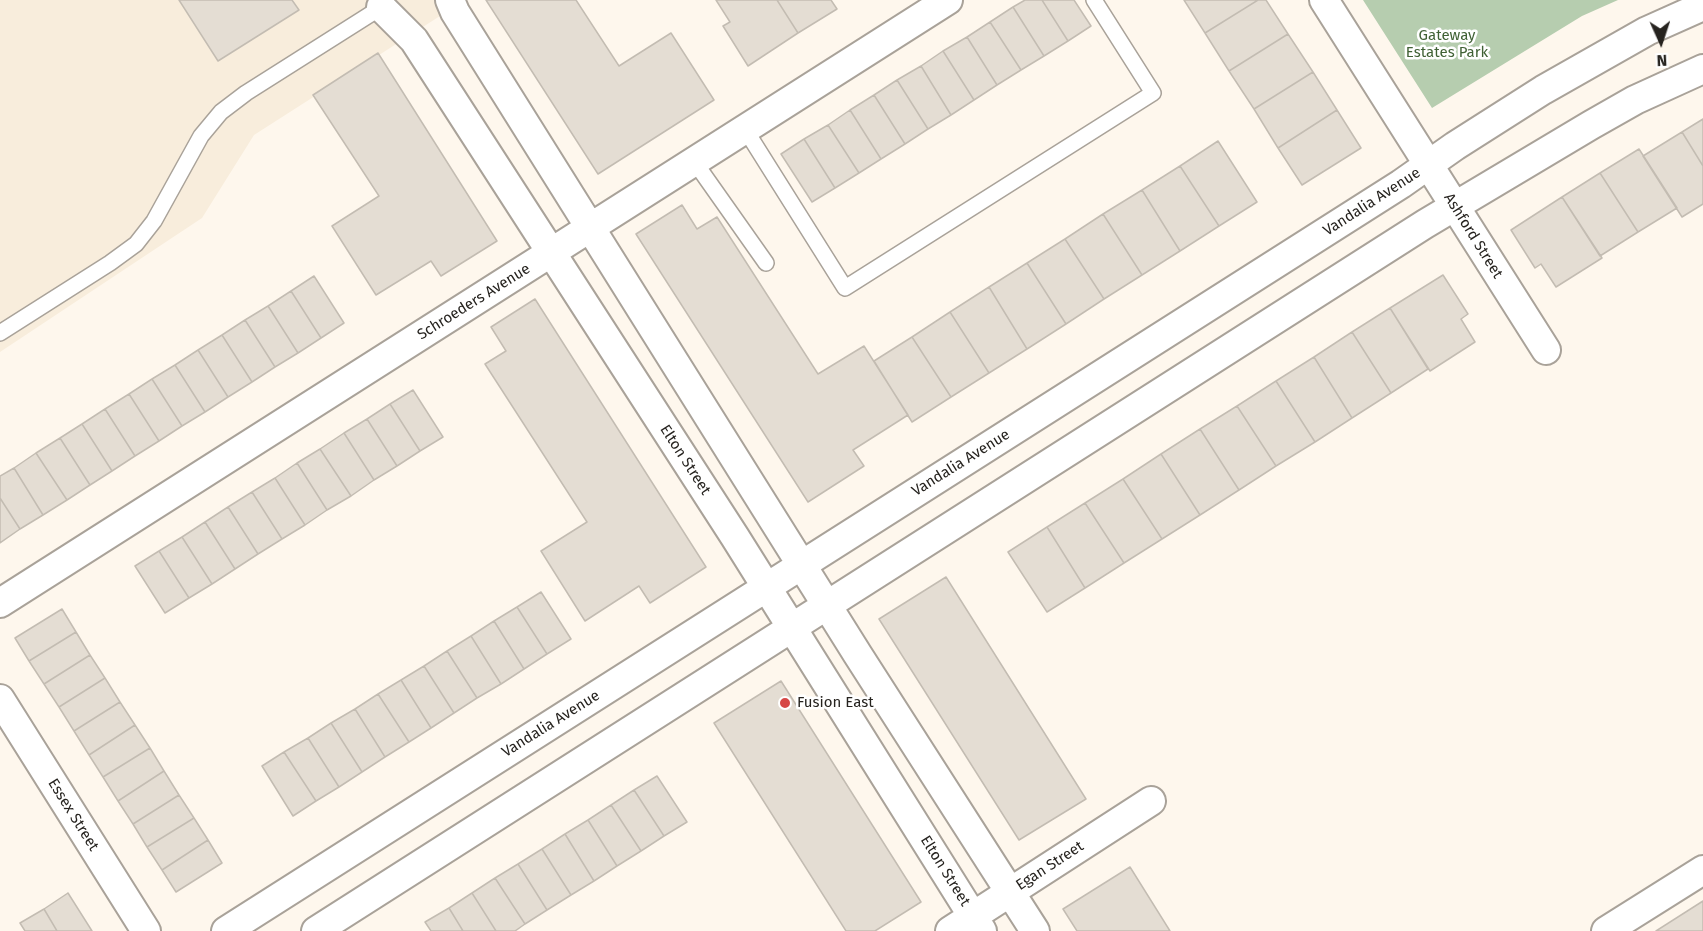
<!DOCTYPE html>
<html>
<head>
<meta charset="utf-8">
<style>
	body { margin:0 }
	#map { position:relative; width:1703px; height:931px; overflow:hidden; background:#fef7ed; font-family:"Fira Sans",sans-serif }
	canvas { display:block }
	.north { position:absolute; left:1631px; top:12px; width:60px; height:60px; -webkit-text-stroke:4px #fff; paint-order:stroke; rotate:177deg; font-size:16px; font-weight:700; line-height:24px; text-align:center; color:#26231f }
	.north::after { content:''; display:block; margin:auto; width:21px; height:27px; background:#26231f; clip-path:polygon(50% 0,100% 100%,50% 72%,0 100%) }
</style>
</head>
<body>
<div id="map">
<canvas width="1703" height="931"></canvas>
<div class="north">N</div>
</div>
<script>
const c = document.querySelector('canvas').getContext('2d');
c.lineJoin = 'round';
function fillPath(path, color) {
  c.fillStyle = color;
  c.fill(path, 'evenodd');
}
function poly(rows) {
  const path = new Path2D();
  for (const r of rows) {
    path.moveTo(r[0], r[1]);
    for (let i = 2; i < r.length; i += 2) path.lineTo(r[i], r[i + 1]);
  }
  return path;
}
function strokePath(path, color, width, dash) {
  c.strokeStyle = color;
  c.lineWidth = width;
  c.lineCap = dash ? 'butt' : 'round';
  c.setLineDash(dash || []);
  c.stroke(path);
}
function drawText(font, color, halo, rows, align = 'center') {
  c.font = font + ' "Fira Sans",sans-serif';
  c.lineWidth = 5;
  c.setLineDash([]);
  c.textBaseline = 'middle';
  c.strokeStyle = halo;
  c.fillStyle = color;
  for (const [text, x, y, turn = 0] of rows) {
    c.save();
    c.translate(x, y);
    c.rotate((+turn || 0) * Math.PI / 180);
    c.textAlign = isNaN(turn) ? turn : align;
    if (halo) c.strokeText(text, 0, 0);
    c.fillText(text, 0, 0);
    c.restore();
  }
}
fillPath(poly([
	[0,0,465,0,254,135,202,218,0,352]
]), '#f8eddc');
fillPath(poly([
	[1363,0,1618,0,1582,16,1432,108]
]), '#b6cdaf');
const building = poly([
	[179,0,292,0,299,10,218,61,179,0],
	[486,0,576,0,619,66,671,33,714,100,598,174,486,0],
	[716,0,777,0,798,33,748,66,723,26,730,22,716,0],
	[777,0,831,0,837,9,798,33,777,0],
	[1025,0,1042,0,1068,41,1044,56,1013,7,1025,0],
	[1042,0,1074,0,1091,26,1068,41,1042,0],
	[1184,0,1258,0,1205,33,1184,0],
	[1258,0,1266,0,1288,34,1229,71,1205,33,1258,0],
	[1013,7,1044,56,1021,70,990,22,1013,7],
	[990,22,1021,70,997,85,967,37,990,22],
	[1288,34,1313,72,1254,109,1229,71,1288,34],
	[967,37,997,85,974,100,943,51,967,37],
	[943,51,974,100,951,115,921,66,943,51],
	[378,53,497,241,441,276,431,261,376,295,332,226,379,196,313,95,378,53],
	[921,66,951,115,928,129,897,80,921,66],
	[1313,72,1337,110,1278,148,1254,109,1313,72],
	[897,80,928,129,905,144,874,95,897,80],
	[874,95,905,144,881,159,850,110,874,95],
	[850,110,881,159,859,173,828,125,850,110],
	[1337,110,1361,148,1302,185,1278,148,1337,110],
	[1703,119,1703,166,1682,132,1703,119],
	[828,125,859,173,835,188,804,139,828,125],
	[1682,132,1703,166,1703,204,1682,217,1643,156,1682,132],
	[804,139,835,188,812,202,781,154,804,139],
	[1218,141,1257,202,1219,226,1180,166,1218,141],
	[1639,149,1677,208,1638,232,1600,173,1639,149],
	[1180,166,1219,226,1180,251,1142,190,1180,166],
	[1600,173,1638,232,1600,256,1562,197,1600,173],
	[1142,190,1180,251,1142,275,1103,214,1142,190],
	[1562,197,1602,258,1556,287,1541,264,1535,268,1511,230,1562,197],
	[682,205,697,229,717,217,818,374,864,346,908,415,853,450,864,466,808,502,636,234,682,205],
	[1103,214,1142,275,1104,299,1065,239,1103,214],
	[1065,239,1104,299,1066,324,1027,263,1065,239],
	[1027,263,1066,324,1027,349,989,287,1027,263],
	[1443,275,1468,314,1461,319,1475,342,1430,371,1390,308,1443,275],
	[314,276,344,323,321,338,291,291,314,276],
	[989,287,1027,349,989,373,950,312,989,287],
	[291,291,321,338,298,353,268,306,291,291],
	[535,299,706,567,650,603,639,586,585,621,541,551,587,522,485,364,506,351,491,327,535,299],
	[268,306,298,353,275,367,245,320,268,306],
	[1390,308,1428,369,1391,393,1352,332,1390,308],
	[950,312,989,373,951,397,912,337,950,312],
	[245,320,275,367,252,382,222,335,245,320],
	[1352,332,1391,393,1352,418,1314,357,1352,332],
	[222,335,252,382,228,397,198,350,222,335],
	[912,337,951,397,912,422,874,361,912,337],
	[198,350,228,397,205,412,175,365,198,350],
	[1314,357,1352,418,1315,442,1276,381,1314,357],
	[175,365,205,412,182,426,152,379,175,365],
	[152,379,182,426,159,441,129,394,152,379],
	[1276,381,1315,442,1276,466,1237,406,1276,381],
	[413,390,443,437,420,451,390,404,413,390],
	[129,394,159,441,135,456,105,409,129,394],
	[390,404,420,451,397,466,367,419,390,404],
	[1237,406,1276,466,1239,490,1200,429,1237,406],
	[105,409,135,456,112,471,82,424,105,409],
	[367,419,397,466,374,480,344,433,367,419],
	[82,424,112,471,90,485,60,438,82,424],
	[1200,429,1239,490,1200,515,1161,454,1200,429],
	[344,433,374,480,351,496,320,449,344,433],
	[60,438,90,485,67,500,36,453,60,438],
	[320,449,351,496,327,510,297,463,320,449],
	[36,453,67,500,43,515,14,468,36,453],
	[1161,454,1200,515,1162,539,1123,479,1161,454],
	[297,463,327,510,305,525,275,478,297,463],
	[14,468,43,515,20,529,0,498,0,476,14,468],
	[275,478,305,525,282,539,252,492,275,478],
	[1123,479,1162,539,1124,563,1085,503,1123,479],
	[252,492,282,539,258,554,228,507,252,492],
	[0,498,20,529,0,543,0,498],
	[1085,503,1124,563,1085,588,1047,527,1085,503],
	[228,507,258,554,235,569,205,522,228,507],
	[205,522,235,569,212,584,182,537,205,522],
	[1047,527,1085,588,1047,612,1008,552,1047,527],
	[182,537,212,584,189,598,159,551,182,537],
	[159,551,189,598,165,613,135,566,159,551],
	[946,577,1086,799,1019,840,879,619,946,577],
	[541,592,571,639,547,654,517,607,541,592],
	[517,607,547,654,524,669,494,621,517,607],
	[62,609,76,632,29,661,15,638,62,609],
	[494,621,524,669,501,684,471,636,494,621],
	[76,632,90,655,44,684,29,661,76,632],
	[471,636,501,684,477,698,447,651,471,636],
	[447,651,477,698,454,713,424,666,447,651],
	[90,655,105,678,59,707,44,684,90,655],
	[424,666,454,713,431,728,401,680,424,666],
	[105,678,120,702,74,731,59,707,105,678],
	[401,680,431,728,409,742,378,694,401,680],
	[781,681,921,902,875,931,846,931,714,723,781,681],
	[378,694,409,742,385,757,355,709,378,694],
	[120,702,135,725,89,755,74,731,120,702],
	[355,709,385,757,362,772,331,723,355,709],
	[331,723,362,772,339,787,308,738,331,723],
	[135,725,150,748,103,777,89,755,135,725],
	[308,738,339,787,316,801,284,752,308,738],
	[150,748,164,771,118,801,103,777,150,748],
	[284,752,316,801,293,816,262,766,284,752],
	[164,771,179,795,133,824,118,801,164,771],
	[657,776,687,822,664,836,634,790,657,776],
	[634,790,664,836,641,851,611,805,634,790],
	[179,795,194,818,147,847,133,824,179,795],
	[611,805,641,851,617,866,588,820,611,805],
	[194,818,208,840,162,870,147,847,194,818],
	[588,820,617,866,594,881,565,834,588,820],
	[565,834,594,881,571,895,542,849,565,834],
	[208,840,222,863,176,892,162,870,208,840],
	[542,849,571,895,547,910,518,864,542,849],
	[518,864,547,910,525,924,495,878,518,864],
	[1130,867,1170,931,1077,931,1063,909,1130,867],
	[495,878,525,924,515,931,496,931,472,893,495,878],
	[68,893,92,931,57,931,44,909,68,893],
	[472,893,496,931,463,931,449,908,472,893],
	[1703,901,1703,931,1656,931,1703,901],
	[449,908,463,931,431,931,425,922,449,908],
	[44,909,57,931,25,931,20,923,44,909]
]);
fillPath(building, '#e4ddd3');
strokePath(building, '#c3bcb2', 1.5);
const lane = poly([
	[745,129,845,288,1153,93,1094,0],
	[694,161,766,263],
	[0,333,110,263,136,244,154,221,201,136,221,112,246,93,385,5]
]);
const street = poly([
	[450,0,455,12,858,655,1035,931],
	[1324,0,1546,350],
	[381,7,414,40,735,537,982,931],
	[0,603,948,0],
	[0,699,146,931],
	[226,931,1401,184,1455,146,1543,90,1647,31,1703,6],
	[316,931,1425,224,1591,125,1635,100,1703,69],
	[950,931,1151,801],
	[1606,931,1703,870]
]);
strokePath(lane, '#a9a299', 18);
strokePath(street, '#a9a299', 32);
strokePath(lane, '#fff', 15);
strokePath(street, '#fff', 28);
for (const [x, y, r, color] of [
	[785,703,6,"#d64746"]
]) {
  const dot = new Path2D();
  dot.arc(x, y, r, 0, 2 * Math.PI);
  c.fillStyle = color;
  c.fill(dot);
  strokePath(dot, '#fff', 2);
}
drawText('15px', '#406135', '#fff', [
	["Gateway",1447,36],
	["Estates Park",1447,53]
]);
drawText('15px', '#26231f', '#fff', [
	["Vandalia Avenue",1372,202,-33],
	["Ashford Street",1473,236,58],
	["Schroeders Avenue",474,302,-32],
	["Elton Street",685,460,57],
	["Vandalia Avenue",961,463,-32],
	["Vandalia Avenue",551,724,-32],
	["Essex Street",73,815,58],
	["Egan Street",1050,866,-33],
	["Elton Street",945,871,58]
]);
drawText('15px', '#26231f', '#fff', [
	["Fusion East",797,703]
], 'left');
</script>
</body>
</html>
